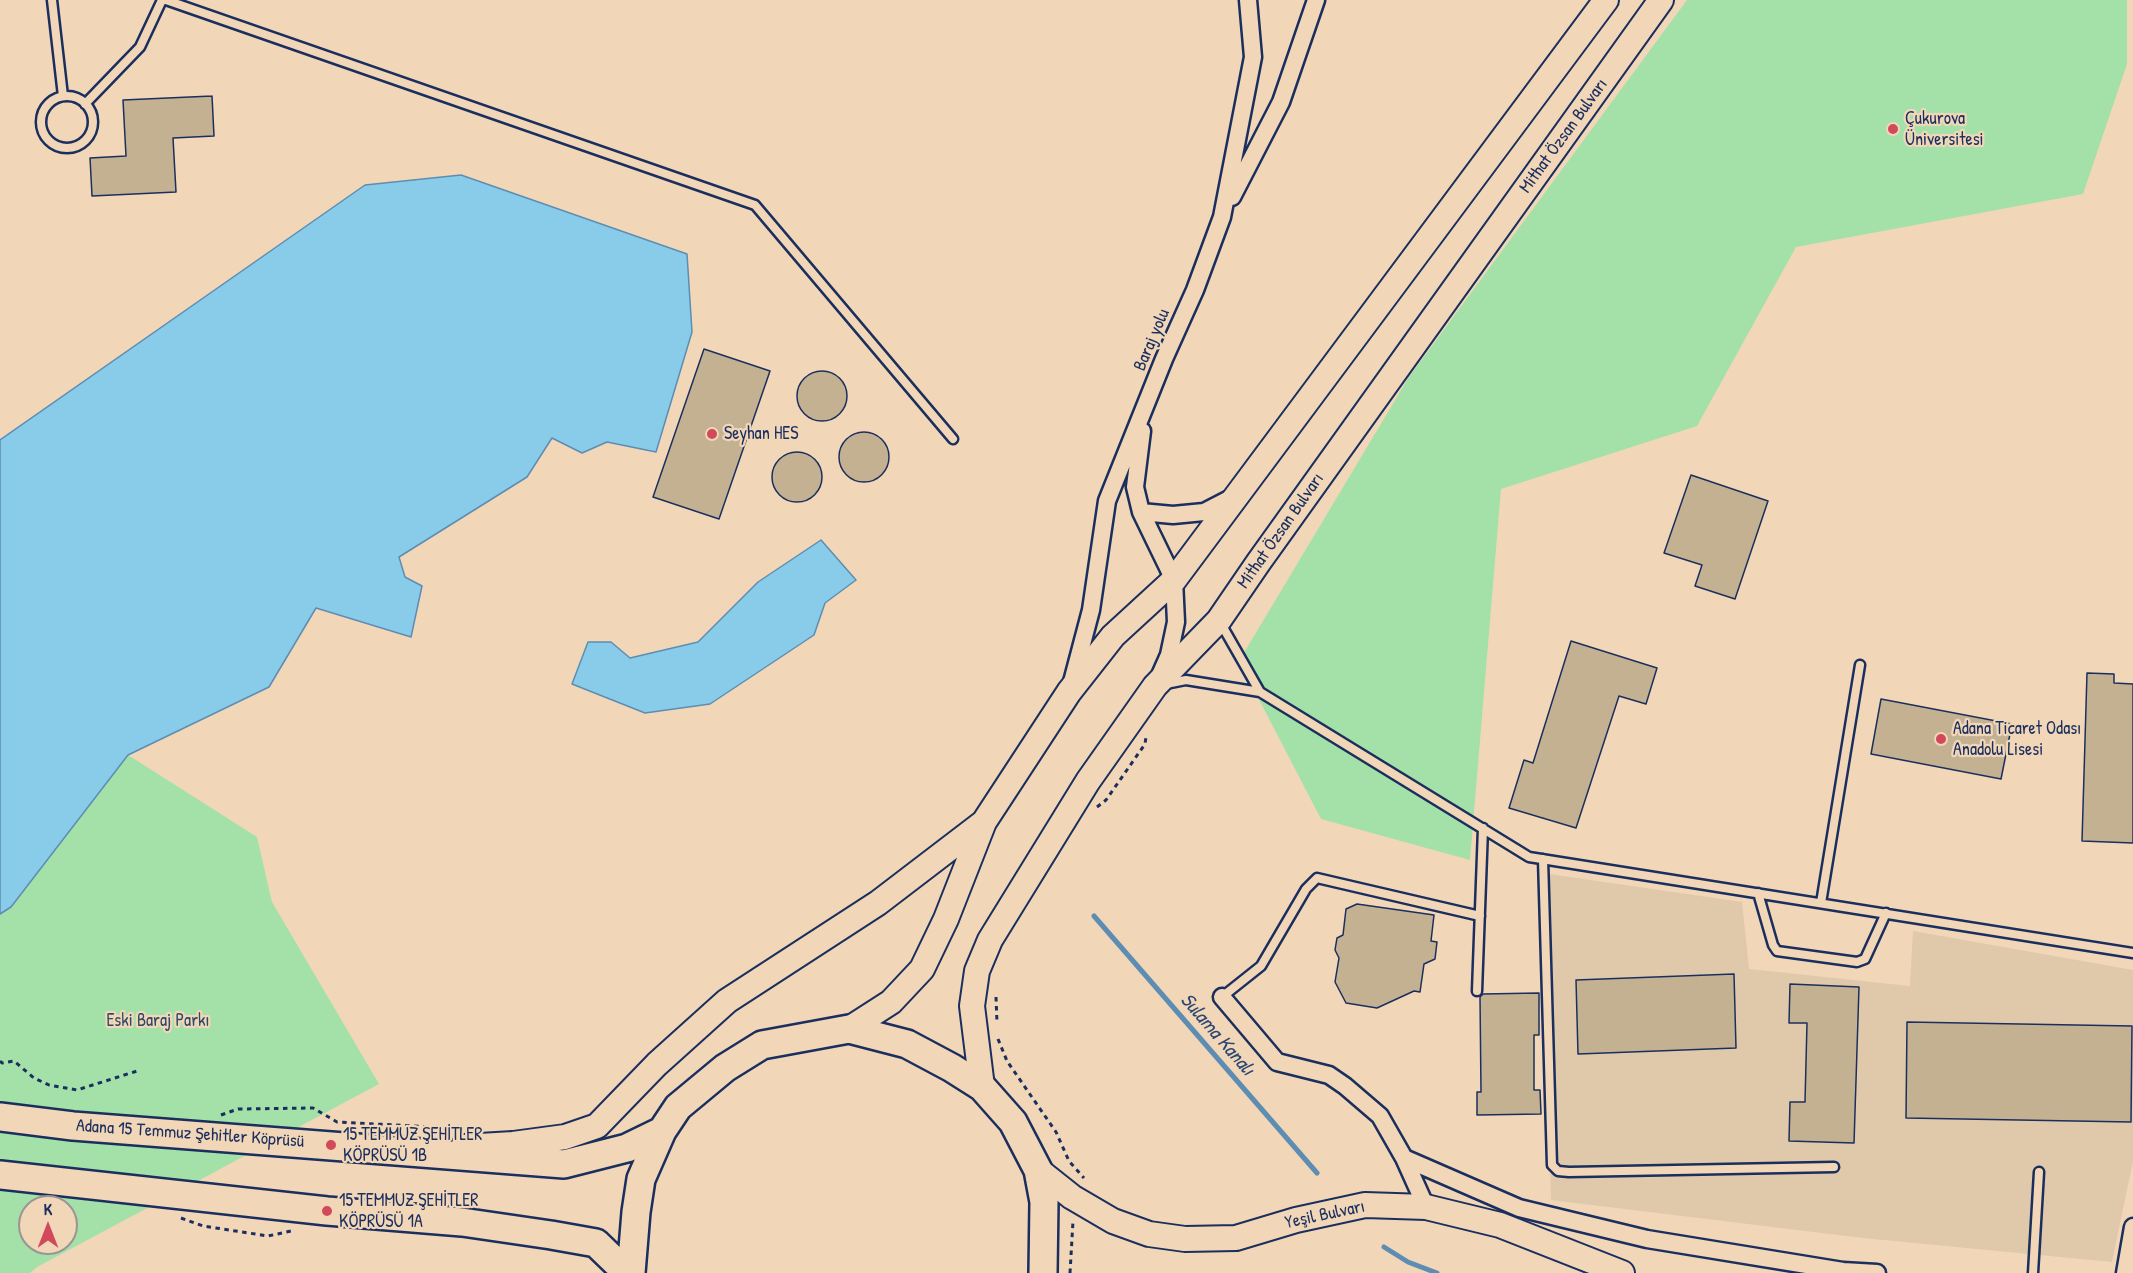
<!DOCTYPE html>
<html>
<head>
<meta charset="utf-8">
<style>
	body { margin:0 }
	#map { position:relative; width:2133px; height:1273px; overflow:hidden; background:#f2d6b8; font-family:"Patrick Hand",sans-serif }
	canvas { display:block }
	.north { position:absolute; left:18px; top:1195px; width:60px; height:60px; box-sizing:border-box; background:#f2d6b8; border:2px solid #9c9394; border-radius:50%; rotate:0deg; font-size:16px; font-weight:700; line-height:24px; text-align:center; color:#1b2f5e }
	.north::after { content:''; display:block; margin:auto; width:21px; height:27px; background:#d1495b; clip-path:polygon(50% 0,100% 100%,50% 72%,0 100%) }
</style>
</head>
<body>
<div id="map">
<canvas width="2133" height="1273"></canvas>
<div class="north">K</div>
</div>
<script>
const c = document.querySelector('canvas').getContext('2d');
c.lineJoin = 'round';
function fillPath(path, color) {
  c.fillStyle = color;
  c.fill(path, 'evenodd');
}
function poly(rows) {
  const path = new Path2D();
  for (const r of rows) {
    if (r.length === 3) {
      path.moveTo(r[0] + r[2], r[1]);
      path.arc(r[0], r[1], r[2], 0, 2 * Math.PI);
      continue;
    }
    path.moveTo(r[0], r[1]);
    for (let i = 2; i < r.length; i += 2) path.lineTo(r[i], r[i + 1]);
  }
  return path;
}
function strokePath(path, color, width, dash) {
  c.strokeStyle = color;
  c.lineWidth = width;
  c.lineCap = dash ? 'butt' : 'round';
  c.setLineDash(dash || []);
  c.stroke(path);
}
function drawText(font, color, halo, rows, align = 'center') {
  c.font = font + ' "Patrick Hand",sans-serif';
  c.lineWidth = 4.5;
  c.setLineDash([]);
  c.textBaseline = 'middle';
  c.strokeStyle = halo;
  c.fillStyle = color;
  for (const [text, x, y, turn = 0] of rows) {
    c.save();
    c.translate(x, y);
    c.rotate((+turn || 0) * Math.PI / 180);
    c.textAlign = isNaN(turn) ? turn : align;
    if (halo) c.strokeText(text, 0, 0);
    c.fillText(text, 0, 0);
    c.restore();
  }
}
fillPath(poly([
	[1542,873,1742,902,1749,969,1910,986,1913,931,2133,970,2133,1161,2112,1262,1863,1238,1551,1200]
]), '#e0c8ab');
fillPath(poly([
	[1687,0,2127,0,2127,64,2083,194,1796,247,1697,426,1501,489,1470,860,1321,819,1239,661,1409,377],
	[128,755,257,837,272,902,379,1084,37,1267,30,1273,0,1273,0,914,11,907],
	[30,1207,66,1207,66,1243,30,1243]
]), '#a3e1a8');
const water = poly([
	[461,175,687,254,692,332,656,452,607,442,582,453,552,438,527,477,399,557,405,577,422,586,411,637,316,608,269,687,128,755,11,907,0,914,0,440,365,185,461,175],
	[821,540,856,580,825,603,814,635,710,704,645,713,572,684,588,642,611,642,630,658,698,642,758,582,821,540]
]);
fillPath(water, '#89ccea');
strokePath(water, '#5d8db2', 1.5);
strokePath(poly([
	[1094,916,1317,1173],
	[1384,1247,1408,1262,1437,1273]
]), '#5d8db2', 5);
const building = poly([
	[212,96,214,136,173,138,176,192,92,196,90,158,126,156,123,100,212,96],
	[704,349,770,371,719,519,653,497,704,349],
	[822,396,25],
	[864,457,25],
	[797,477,25],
	[1691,475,1768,501,1735,599,1695,586,1702,565,1664,553,1691,475],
	[1571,641,1657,668,1646,704,1619,696,1576,828,1509,808,1524,760,1533,763,1571,641],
	[2087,673,2114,674,2114,683,2133,684,2133,843,2082,841,2087,673],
	[1881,699,2012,724,2001,779,1871,754,1881,699],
	[1357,904,1434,915,1431,941,1437,942,1435,959,1424,964,1420,992,1414,991,1377,1008,1346,1003,1335,982,1339,958,1335,950,1337,938,1343,935,1346,909,1357,904],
	[1734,974,1736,1048,1578,1054,1576,980,1734,974],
	[1790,984,1859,987,1854,1143,1789,1141,1790,1102,1805,1102,1807,1023,1789,1023,1790,984],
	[1539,993,1539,1035,1534,1035,1534,1090,1540,1090,1541,1114,1477,1115,1477,1092,1481,1092,1480,997,1483,994,1539,993],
	[1907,1022,2132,1026,2131,1122,1906,1118,1907,1022]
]);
fillPath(building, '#c4b192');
strokePath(building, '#1b2f5e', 1.5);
const service = poly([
	[52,0,63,96],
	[166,0,755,205,953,439],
	[67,122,26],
	[85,104,140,47,162,0],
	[1220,622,1260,692],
	[1166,684,1186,680,1260,692,1529,857,2133,953],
	[1543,859,1552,1165,1558,1171,1569,1172,1834,1167],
	[1758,893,1773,945,1777,951,1857,962,1865,959,1886,913],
	[1821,903,1860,665],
	[1477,991,1483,828],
	[1222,997,1261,966,1306,889,1317,878,1480,916],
	[2033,1273,2039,1172]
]);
const minor = poly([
	[1232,197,1281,102,1316,0],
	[1142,431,1135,487,1141,512,1174,580,1176,622,1169,655,1161,673],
	[1141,512,1173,515,1204,512,1233,497],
	[1072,682,1091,610,1107,501,1164,359,1195,290,1222,217,1253,57,1248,0],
	[1222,997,1277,1062,1329,1075,1345,1086,1380,1116,1404,1158,1426,1207],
	[1404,1158,1519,1208,1647,1239,1843,1271,1877,1273],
	[2125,1273,2133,1227]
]);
const secondary = poly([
	[849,1029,891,1002,922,969,946,919,984,822,1069,692,1113,636,1174,580,1606,0],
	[982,1087,972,1006,977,971,990,940,1088,781,1155,686,1219,620,1258,563,1661,0],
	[463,1147,513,1144,565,1137,597,1126,657,1064,727,1001,878,903,984,822],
	[1038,1170,1072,1197,1113,1221,1149,1234,1185,1239,1236,1238,1296,1220,1365,1205,1426,1207,1500,1225,1622,1273]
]);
const primary = poly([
	[0,1117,73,1126,564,1164,627,1148,662,1131],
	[0,1175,327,1211,462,1222,551,1235,596,1243,627,1273],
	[631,1273,636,1212,641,1179,662,1131,678,1107,725,1068,762,1045,849,1029,907,1044,952,1068,982,1087,1013,1122,1038,1170,1044,1202,1043,1273]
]);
strokePath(service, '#1b2f5e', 13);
strokePath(minor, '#1b2f5e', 21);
strokePath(secondary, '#1b2f5e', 28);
strokePath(primary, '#1b2f5e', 32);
strokePath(poly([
	[1097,807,1106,800,1145,744,1146,737],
	[996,997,997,1023],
	[998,1039,1007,1061,1056,1132,1069,1161,1084,1178],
	[0,1061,2,1063,14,1061,34,1078,49,1085,77,1090,137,1071],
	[221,1115,238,1109,313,1108,337,1122,453,1128],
	[181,1218,203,1226,268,1236,291,1231],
	[1070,1273,1073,1221]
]), '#1b2f5e', 3, [4.5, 4.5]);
strokePath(service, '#f2d6b8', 8);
strokePath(minor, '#f2d6b8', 16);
strokePath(secondary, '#f2d6b8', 24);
strokePath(primary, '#f2d6b8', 27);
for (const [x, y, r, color] of [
	[1893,129,6,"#d1495b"],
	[712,434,6,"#d1495b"],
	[1941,739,6,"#d1495b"],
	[331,1145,6,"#d1495b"],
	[327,1211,6,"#d1495b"]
]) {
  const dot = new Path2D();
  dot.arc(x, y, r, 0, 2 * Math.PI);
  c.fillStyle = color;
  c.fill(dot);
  strokePath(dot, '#f2d6b8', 2);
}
drawText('18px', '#1b2f5e', '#f2d6b8', [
	["Çukurova",1905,119],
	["Üniversitesi",1905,140],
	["Seyhan HES",724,434],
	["Adana Ticaret Odası",1953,729],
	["Anadolu Lisesi",1953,750],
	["15 TEMMUZ ŞEHİTLER",343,1135],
	["KÖPRÜSÜ 1B",343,1156],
	["15 TEMMUZ ŞEHİTLER",339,1201],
	["KÖPRÜSÜ 1A",339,1222]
], 'left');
drawText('18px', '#1b2f5e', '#f2d6b8', [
	["Mithat Özsan Bulvarı",1564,136,-54],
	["Baraj yolu",1152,340,-67],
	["Mithat Özsan Bulvarı",1281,531,-55],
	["Adana 15 Temmuz Şehitler Köprüsü",190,1134,4],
	["Yeşil Bulvarı",1325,1215,-12]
]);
drawText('18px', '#2f4a69', '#f2d6b8', [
	["Eski Baraj Parkı",158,1021]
]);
drawText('italic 20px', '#2c4773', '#f2d6b8', [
	["Sulama Kanalı",1217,1035,49]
]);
</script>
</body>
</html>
